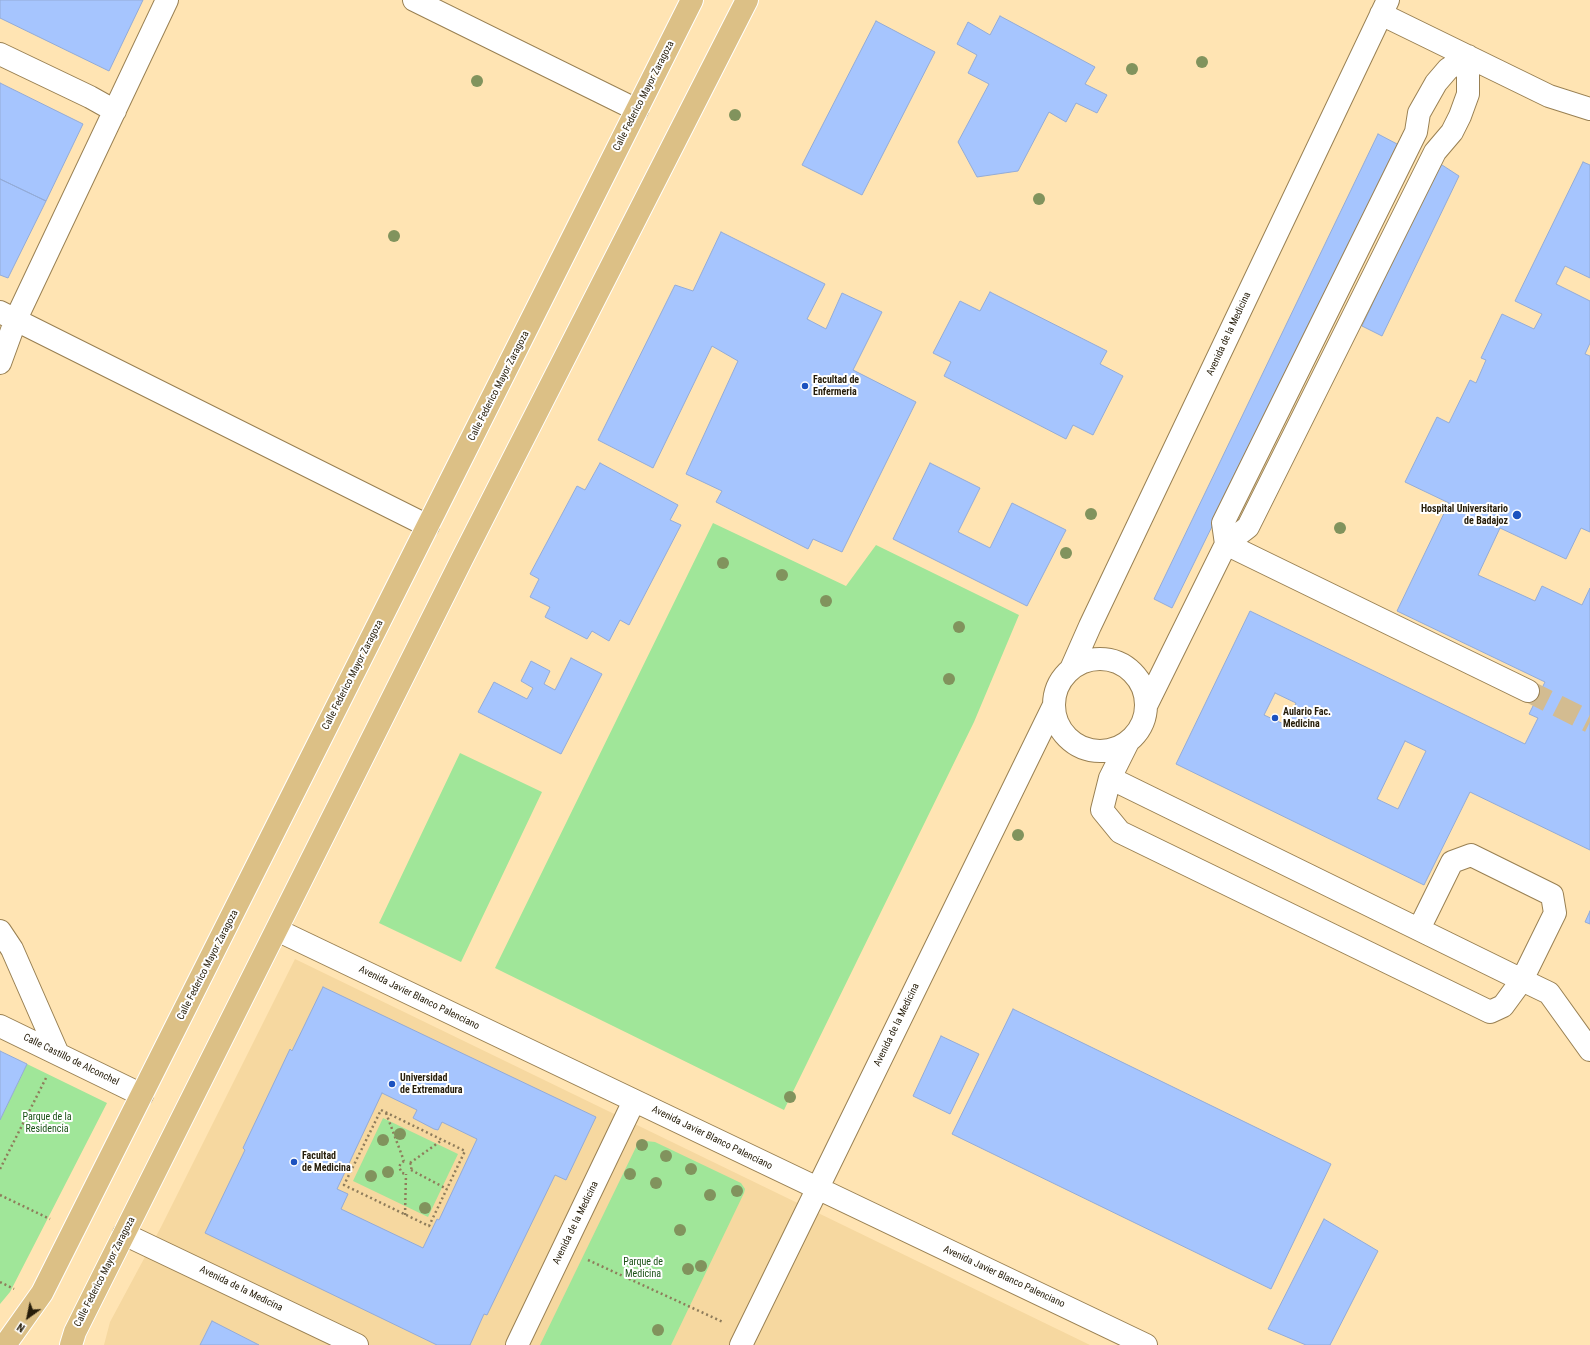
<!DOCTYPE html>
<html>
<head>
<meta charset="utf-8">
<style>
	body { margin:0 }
	#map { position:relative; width:1590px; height:1345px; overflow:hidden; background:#ffe4b3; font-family:"Roboto Condensed",sans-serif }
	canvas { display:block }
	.north { position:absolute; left:8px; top:1297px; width:40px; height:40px; -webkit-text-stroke:3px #fff; paint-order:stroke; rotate:213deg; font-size:11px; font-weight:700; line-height:16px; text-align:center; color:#251c09 }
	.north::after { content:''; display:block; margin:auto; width:14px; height:18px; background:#251c09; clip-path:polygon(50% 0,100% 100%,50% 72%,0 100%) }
</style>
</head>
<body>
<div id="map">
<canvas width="1590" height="1345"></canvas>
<div class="north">N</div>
</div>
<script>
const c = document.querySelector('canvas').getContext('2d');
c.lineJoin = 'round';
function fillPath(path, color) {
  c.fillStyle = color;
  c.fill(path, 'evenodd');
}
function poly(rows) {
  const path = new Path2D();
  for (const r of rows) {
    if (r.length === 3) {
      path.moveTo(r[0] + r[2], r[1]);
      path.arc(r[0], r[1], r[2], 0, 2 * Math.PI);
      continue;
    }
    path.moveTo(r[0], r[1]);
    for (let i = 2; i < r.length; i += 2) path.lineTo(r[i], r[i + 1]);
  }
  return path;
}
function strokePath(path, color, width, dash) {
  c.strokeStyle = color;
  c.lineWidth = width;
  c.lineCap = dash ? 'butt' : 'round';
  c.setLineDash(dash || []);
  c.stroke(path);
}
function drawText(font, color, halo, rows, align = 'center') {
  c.font = font + ' "Roboto Condensed",sans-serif';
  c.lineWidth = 4;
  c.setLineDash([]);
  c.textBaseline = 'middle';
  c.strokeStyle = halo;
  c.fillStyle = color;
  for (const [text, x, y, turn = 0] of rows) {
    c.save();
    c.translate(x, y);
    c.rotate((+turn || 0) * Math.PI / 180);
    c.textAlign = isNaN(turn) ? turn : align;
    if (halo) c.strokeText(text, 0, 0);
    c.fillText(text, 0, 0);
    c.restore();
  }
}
fillPath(poly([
	[295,959,1090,1345,104,1345,110,1322,161,1227]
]), '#f6d8a0');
fillPath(poly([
	[713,523,846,586,876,545,1019,615,974,722,784,1110,495,968],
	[460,753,542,792,461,962,379,923],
	[27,1064,107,1103,10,1292,0,1304,0,1120],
	[383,1118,458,1154,428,1217,353,1181],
	[646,1141,655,1142,741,1183,745,1189,744,1193,671,1345,540,1345,637,1145]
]), '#a0e699');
const building = poly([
	[0,0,143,0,109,71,0,18,0,0],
	[1000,16,1095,67,1085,84,1107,95,1097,113,1076,103,1066,122,1049,112,1018,171,977,177,958,142,989,84,968,73,977,55,957,44,968,22,990,35,1000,16],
	[876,21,935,52,862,195,802,165,876,21],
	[0,83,83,124,46,201,0,179,0,83],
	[1378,134,1399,145,1172,608,1154,599,1378,134],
	[1583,162,1590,165,1590,278,1565,266,1556,284,1590,301,1590,343,1585,354,1590,356,1590,532,1581,528,1566,559,1500,528,1478,575,1535,601,1542,586,1582,605,1590,588,1590,850,1470,792,1424,885,1176,764,1250,611,1525,744,1538,718,1529,714,1545,682,1397,611,1449,503,1405,482,1437,417,1449,423,1470,380,1476,383,1486,360,1481,358,1502,314,1534,329,1542,314,1515,301,1583,162],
	[1275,693,1296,703,1286,725,1264,715,1275,693],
	[1405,741,1426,751,1398,809,1377,799,1405,741],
	[1439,163,1459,176,1382,336,1362,326,1439,163],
	[0,179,46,201,8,278,0,275,0,179],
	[721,232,825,284,807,319,826,329,842,293,882,312,853,370,916,402,842,552,813,539,808,549,716,502,722,491,686,474,738,361,712,346,653,468,598,440,675,285,693,291,721,232],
	[990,292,1107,351,1100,364,1123,376,1093,435,1073,425,1066,439,944,376,951,362,933,353,960,301,980,311,990,292],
	[600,463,678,505,670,520,681,525,629,625,620,620,609,641,592,631,587,639,545,617,550,607,530,597,539,579,530,574,577,486,585,490,600,463],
	[930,463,980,488,958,532,990,548,1012,503,1066,530,1027,606,893,539,930,463],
	[571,658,602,674,561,754,478,712,494,682,527,699,533,688,521,681,531,661,550,671,544,684,555,690,571,658],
	[1590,911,1590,924,1585,922,1590,911],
	[323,987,596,1117,566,1180,555,1175,487,1315,484,1314,470,1345,437,1345,205,1233,245,1150,243,1148,290,1049,292,1051,323,987],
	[382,1093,417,1110,413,1118,434,1129,438,1130,442,1122,477,1139,439,1220,437,1219,423,1248,341,1209,348,1194,337,1189,382,1093],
	[1013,1009,1331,1164,1271,1289,952,1134,1013,1009],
	[941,1036,979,1054,950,1114,913,1096,941,1036],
	[0,1051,27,1064,0,1120,0,1051],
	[1324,1219,1378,1251,1330,1345,1306,1345,1268,1329,1324,1219],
	[212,1321,259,1345,200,1345,212,1321]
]);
fillPath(building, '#a6c5fe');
strokePath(building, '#93abd7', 1);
strokePath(poly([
	[1528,691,1590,722]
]), '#d3bc91', 22, [22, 11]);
const minor = poly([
	[414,0,637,110],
	[1381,14,1549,96,1590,109],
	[0,54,90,97,115,111],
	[0,312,428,526],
	[0,363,16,319,167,0],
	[1226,544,1528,691],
	[1100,705,46],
	[1071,669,1090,626,1388,0],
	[1147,704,1226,544,1248,527,1435,152,1452,132,1460,116,1468,94,1468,56,1448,69,1436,83,1419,113,1416,132,1223,523,1226,544],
	[1110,778,1522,980,1503,1006,1490,1012,1120,832,1102,810,1110,778,1128,742],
	[1419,929,1452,862,1471,855,1552,895,1555,913,1522,980,1549,993,1590,1050],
	[277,930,1146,1345],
	[0,931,12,949,58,1054],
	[0,1026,142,1095],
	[124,1234,357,1345],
	[517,1345,634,1101],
	[741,1345,1054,705]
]);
const major = poly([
	[5,1345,42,1293,692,0],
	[71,1345,75,1332,462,559,747,0]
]);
strokePath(minor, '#998053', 24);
strokePath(major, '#fff', 24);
strokePath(poly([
	[381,1110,465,1151,429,1226,344,1185,381,1110],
	[386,1113,404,1161],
	[404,1161,401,1163,399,1167,402,1173,406,1174],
	[410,1163,442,1140],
	[410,1163,412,1166,411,1170],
	[0,1169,46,1078],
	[411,1170,447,1189],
	[0,1195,50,1219],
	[405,1215,406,1174],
	[588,1260,723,1322],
	[0,1282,14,1289]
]), '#8e7c5b', 2.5, [2, 3]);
strokePath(minor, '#fff', 22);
strokePath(major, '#dcc086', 22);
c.fillStyle = '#81935d';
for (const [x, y] of [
	[1202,62],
	[1132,69],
	[477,81],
	[735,115],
	[1039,199],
	[394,236],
	[1091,514],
	[1340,528],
	[1066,553],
	[723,563],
	[782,575],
	[826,601],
	[959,627],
	[949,679],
	[1018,835],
	[790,1097],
	[400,1134],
	[383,1140],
	[642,1145],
	[666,1156],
	[691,1169],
	[388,1172],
	[630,1174],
	[371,1176],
	[656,1183],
	[737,1191],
	[710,1195],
	[425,1208],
	[680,1230],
	[701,1266],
	[688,1269],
	[658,1330]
]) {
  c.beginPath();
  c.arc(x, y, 6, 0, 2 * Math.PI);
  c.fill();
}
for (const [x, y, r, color] of [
	[805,386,4,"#1c52bf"],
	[1517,515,5,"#1c52bf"],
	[1275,718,4,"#1c52bf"],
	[392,1084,4,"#1c52bf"],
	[294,1162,4,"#1c52bf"]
]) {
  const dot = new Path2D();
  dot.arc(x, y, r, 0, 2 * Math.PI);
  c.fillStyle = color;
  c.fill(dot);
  strokePath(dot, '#fff', 1.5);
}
drawText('10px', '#251c09', '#fff', [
	["Calle Federico Mayor Zaragoza",644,96,-63],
	["Avenida de la Medicina",1229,334,-65],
	["Calle Federico Mayor Zaragoza",499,386,-63],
	["Calle Federico Mayor Zaragoza",353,675,-63],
	["Calle Federico Mayor Zaragoza",208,965,-63],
	["Avenida Javier Blanco Palenciano",419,998,26],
	["Avenida de la Medicina",897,1025,-64],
	["Calle Castillo de Alconchel",71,1060,26],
	["Avenida Javier Blanco Palenciano",712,1138,26],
	["Avenida de la Medicina",576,1223,-64],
	["Calle Federico Mayor Zaragoza",105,1272,-63],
	["Avenida Javier Blanco Palenciano",1004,1277,25],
	["Avenida de la Medicina",241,1289,26]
]);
drawText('bold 10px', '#251c09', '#fff', [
	["Facultad de",813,380],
	["Enfermeria",813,392],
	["Hospital Universitario",1508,509,"right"],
	["de Badajoz",1508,521,"right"],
	["Aulario Fac.",1283,712],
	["Medicina",1283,724],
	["Universidad",400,1078],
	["de Extremadura",400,1090],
	["Facultad",302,1156],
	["de Medicina",302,1168]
], 'left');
drawText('10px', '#1a5116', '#fff', [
	["Parque de la",47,1117],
	["Residencia",47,1129],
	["Parque de",643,1262],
	["Medicina",643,1274]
]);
</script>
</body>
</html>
